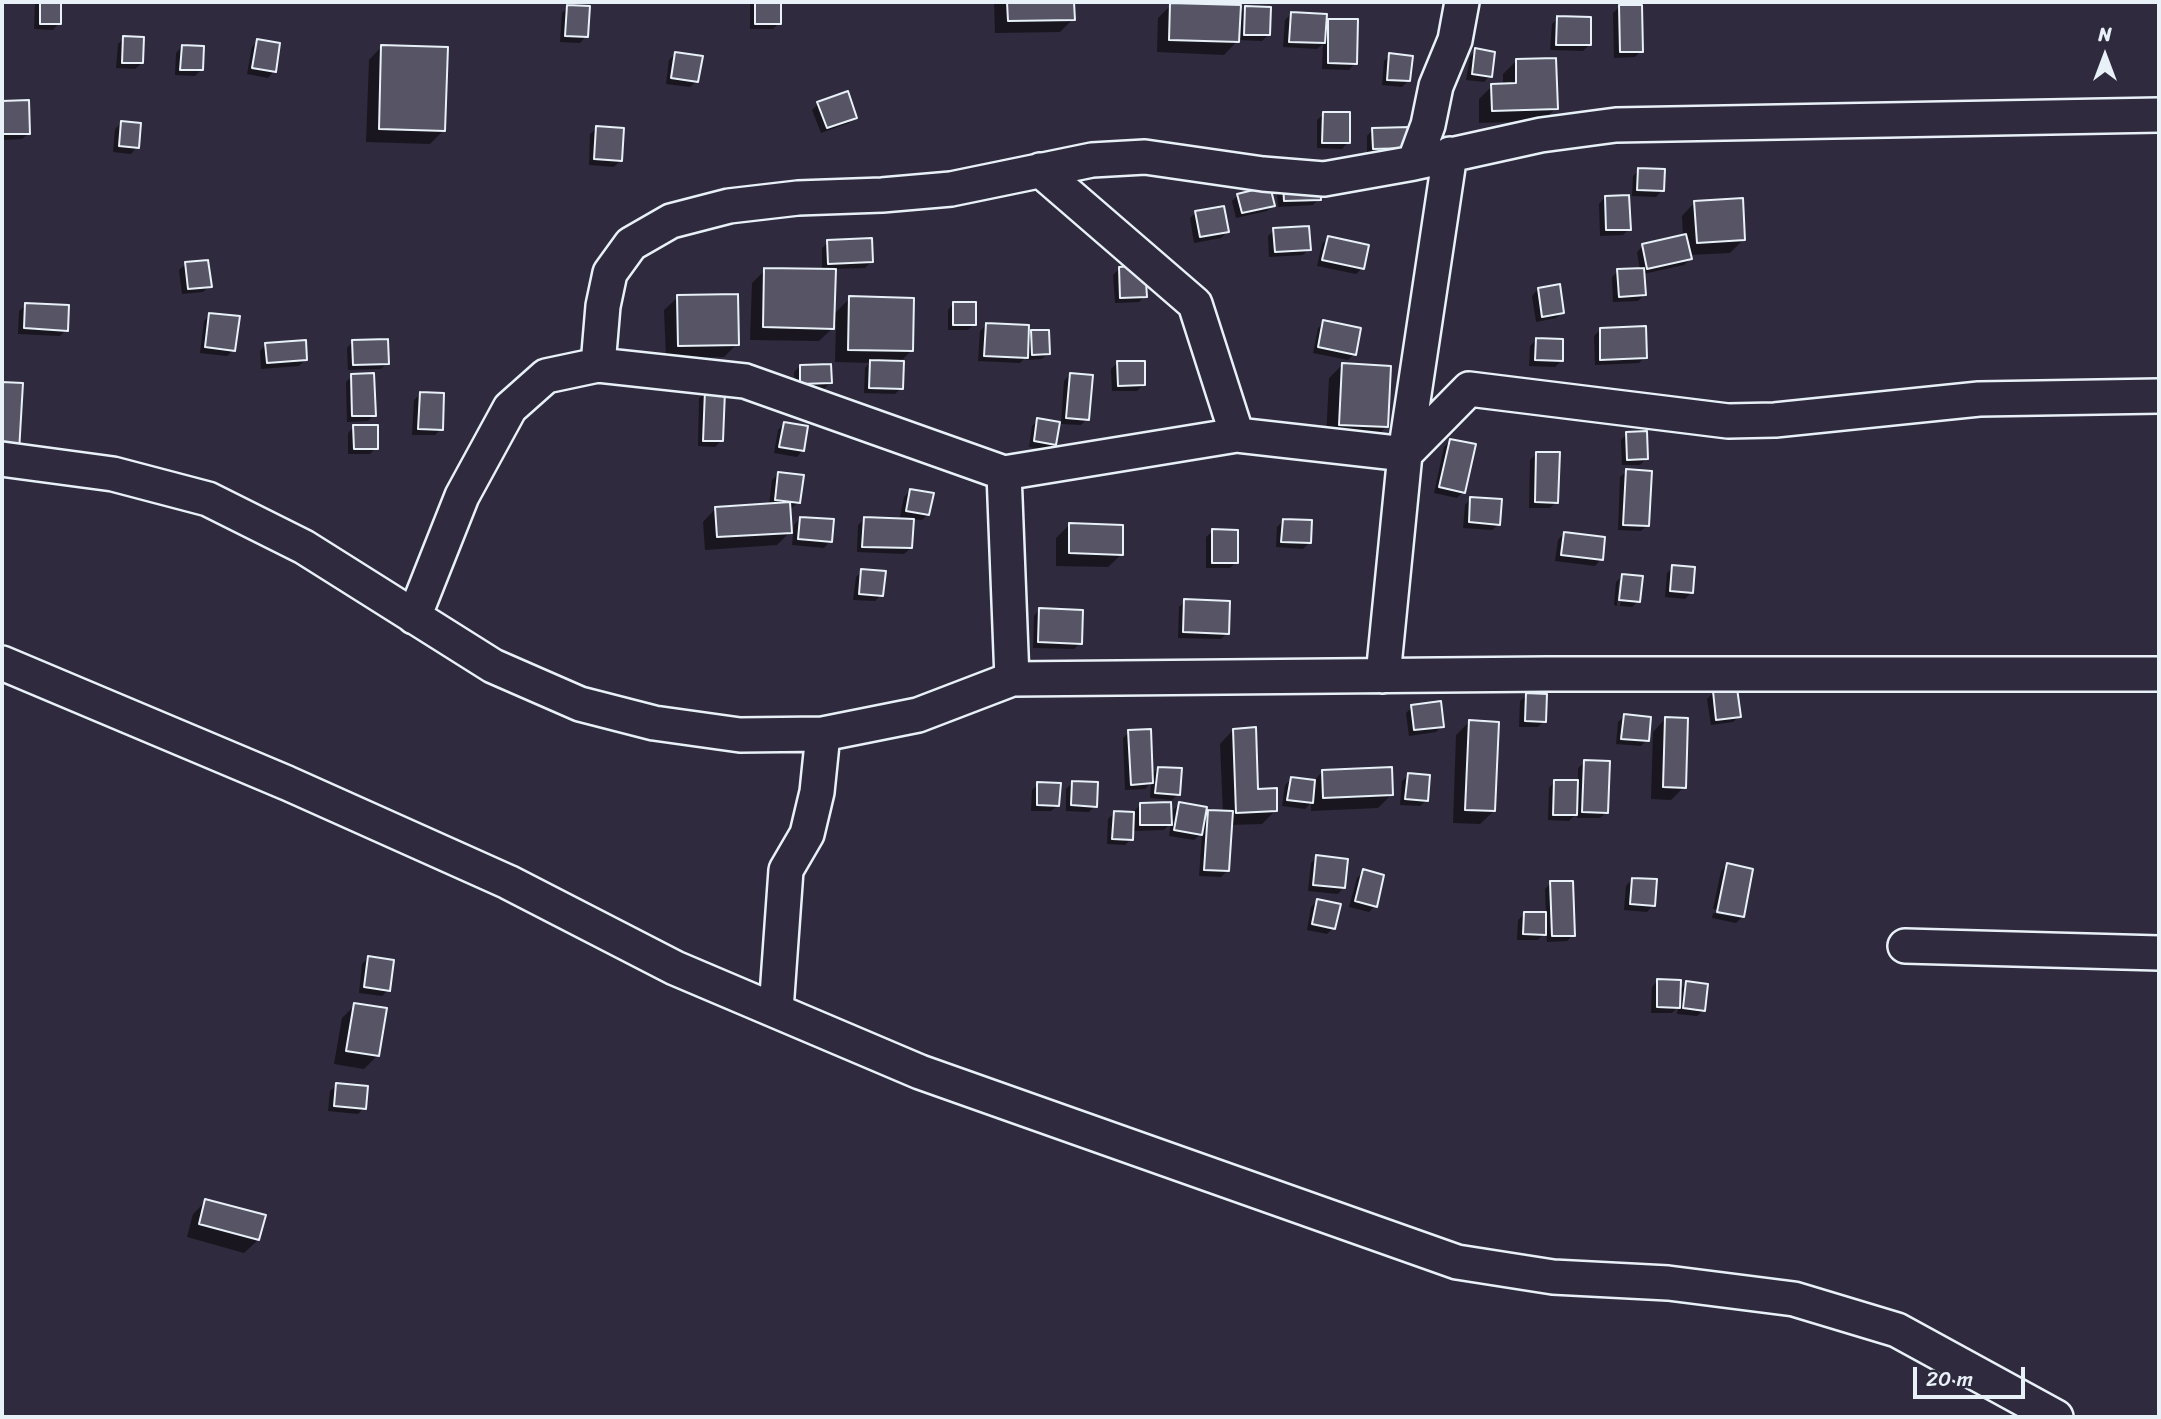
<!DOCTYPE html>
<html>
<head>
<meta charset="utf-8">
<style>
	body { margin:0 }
	#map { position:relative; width:2161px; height:1419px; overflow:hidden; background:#2f2a3d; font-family:Sriracha,sans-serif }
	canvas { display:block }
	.frame { position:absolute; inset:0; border:4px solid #e8f1f8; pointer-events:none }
	.north { position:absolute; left:2070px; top:21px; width:70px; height:70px; -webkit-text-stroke:5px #2f2a3d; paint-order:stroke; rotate:0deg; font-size:19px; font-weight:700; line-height:28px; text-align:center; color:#e8f1f8 }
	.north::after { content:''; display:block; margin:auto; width:24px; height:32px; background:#e8f1f8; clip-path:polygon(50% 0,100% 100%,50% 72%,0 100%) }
	.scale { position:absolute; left:1913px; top:1367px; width:112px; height:32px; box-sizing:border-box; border:4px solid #e8f1f8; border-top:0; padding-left:9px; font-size:21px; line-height:24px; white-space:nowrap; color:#e8f1f8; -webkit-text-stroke:5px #2f2a3d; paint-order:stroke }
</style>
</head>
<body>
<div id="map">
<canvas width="2161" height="1419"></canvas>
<div class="frame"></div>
<div class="north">N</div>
<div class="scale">20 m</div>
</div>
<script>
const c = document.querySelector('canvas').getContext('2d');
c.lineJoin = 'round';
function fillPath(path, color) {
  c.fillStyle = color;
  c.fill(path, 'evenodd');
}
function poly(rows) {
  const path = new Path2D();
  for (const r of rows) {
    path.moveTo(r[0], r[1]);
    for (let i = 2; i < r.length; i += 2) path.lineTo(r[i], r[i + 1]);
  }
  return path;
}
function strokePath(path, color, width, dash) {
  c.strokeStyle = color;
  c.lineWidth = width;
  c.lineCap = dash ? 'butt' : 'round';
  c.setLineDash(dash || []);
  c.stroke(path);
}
fillPath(poly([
	[35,2,60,2,59,23,53,30,34,29],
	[752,2,779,2,779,23,773,29,750,29,750,4],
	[994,2,1072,2,1073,19,1060,32,995,33],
	[1171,5,1238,15,1245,8,1268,35,1262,41,1238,40,1224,55,1157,52,1158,18],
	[568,7,586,36,580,43,560,42,562,13],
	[1619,7,1641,51,1635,57,1614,58,1613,13],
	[1291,14,1325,25,1329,21,1355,63,1349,70,1322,69,1323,44,1317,49,1283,47,1285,20],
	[1558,18,1589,45,1583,51,1550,50,1552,24],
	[124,38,142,63,135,69,116,68,118,44],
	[258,41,274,71,268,78,247,74,252,47],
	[182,46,201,70,195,76,175,75,176,53],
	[382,46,443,131,430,144,366,142,369,60],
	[1476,50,1490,76,1484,82,1466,80,1470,57],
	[676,53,697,81,690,87,666,84,669,60],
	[1390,55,1408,81,1402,87,1382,85,1384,61],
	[1516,61,1556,108,1543,121,1479,123,1479,99,1492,86,1503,85,1503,74],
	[27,101,29,133,22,139,2,140,2,102],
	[818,104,855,117,849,123,821,133,812,110],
	[1324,114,1348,142,1342,149,1317,148,1317,120],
	[121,123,137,147,131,154,113,152,115,129],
	[597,128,620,161,614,167,589,165,590,134],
	[1373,129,1408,129,1402,154,1367,154,1367,136],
	[1639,170,1662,190,1656,197,1632,196,1633,176],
	[1283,185,1319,199,1313,205,1278,207,1277,192],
	[1238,195,1273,205,1267,211,1236,218,1232,201],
	[1605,197,1629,229,1623,235,1600,236,1599,204],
	[1695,202,1743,240,1730,253,1689,255,1690,259,1684,265,1643,274,1644,295,1638,301,1613,302,1612,277,1618,271,1640,270,1637,252,1643,246,1683,237,1682,216],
	[1196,212,1227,232,1221,238,1194,243,1190,218],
	[1274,230,1309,249,1303,255,1269,257,1268,236],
	[1328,238,1362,268,1356,274,1317,266,1322,244],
	[828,242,871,262,865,268,834,269,833,315,850,298,911,351,899,363,901,388,895,394,864,393,865,368,869,363,835,362,836,325,819,341,750,340,752,283,765,270,822,271,822,248],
	[186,264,210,286,203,292,182,294,179,270],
	[1119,269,1145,296,1139,302,1115,303,1113,275],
	[1538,289,1563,312,1556,318,1536,322,1532,296],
	[678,297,737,344,724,357,666,358,664,310],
	[954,303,974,324,968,330,948,330,948,310],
	[26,305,66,330,60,336,18,334,19,311],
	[210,315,234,350,227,356,200,353,204,321],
	[1324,322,1354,354,1348,360,1313,353,1318,328],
	[986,325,1027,337,1032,332,1048,353,1042,359,1026,360,1026,357,1020,363,978,361,980,331],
	[1601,329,1645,357,1639,363,1595,365,1594,336],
	[1536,340,1561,361,1555,367,1529,366,1530,346],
	[353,341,387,363,381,369,348,370,347,348],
	[266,344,306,359,299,366,261,369,260,351],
	[1117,363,1144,384,1137,391,1112,391,1111,369],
	[1342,365,1386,427,1373,440,1326,438,1329,378],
	[800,366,830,383,824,389,795,390,794,372],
	[1070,374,1087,419,1081,425,1061,424,1064,381],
	[352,376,374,415,368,421,347,422,346,382],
	[706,392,722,440,715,447,698,446,699,398],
	[420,394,441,429,435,435,412,435,414,400],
	[1038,420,1061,424,1058,424,1055,444,1048,450,1029,447,1032,426],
	[784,424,803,450,797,457,774,453,778,430],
	[354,427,376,448,370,454,348,454,348,433],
	[1627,434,1646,459,1640,465,1622,465,1621,440],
	[1450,441,1463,492,1457,498,1434,493,1444,447],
	[1536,454,1556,502,1550,508,1529,508,1530,460],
	[1627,471,1647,525,1641,531,1618,530,1620,477],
	[778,474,798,502,792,508,788,508,790,532,777,545,705,550,703,522,716,508,769,505,772,480],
	[911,490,928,514,922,520,912,519,911,548,904,554,857,552,858,525,864,519,909,521,909,518,900,517,904,497],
	[1471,498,1499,524,1492,530,1463,528,1465,505],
	[800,518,830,541,824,548,792,545,794,525],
	[1283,521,1309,543,1303,549,1276,547,1277,527],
	[1069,525,1122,554,1108,567,1056,566,1056,538],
	[1213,531,1236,562,1230,568,1206,568,1206,537],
	[1564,533,1601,559,1595,566,1555,561,1558,540],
	[1673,567,1691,593,1685,599,1665,597,1667,573],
	[862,571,881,595,875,601,853,600,856,577],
	[1622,576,1638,601,1632,607,1620,606,1623,580,1619,580,1617,606,1614,605,1616,582],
	[1185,601,1227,633,1221,639,1178,638,1179,607],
	[1040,609,1080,643,1074,649,1033,648,1034,616],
	[1713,693,1739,716,1733,722,1711,725,1707,699],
	[1527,695,1544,721,1538,727,1519,727,1520,701],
	[1412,707,1442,726,1436,732,1409,736,1406,713],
	[1624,716,1647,740,1641,746,1616,744,1618,722],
	[1666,718,1684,787,1671,800,1651,799,1653,732],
	[1469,722,1494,811,1480,824,1453,823,1456,735],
	[1233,730,1257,791,1275,811,1262,824,1230,825,1227,871,1221,877,1199,876,1202,833,1194,840,1169,836,1171,823,1164,830,1132,831,1131,839,1125,845,1107,844,1108,819,1114,813,1134,814,1134,811,1141,804,1172,821,1173,810,1180,804,1203,817,1209,811,1223,813,1220,744],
	[1129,732,1151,775,1158,768,1178,794,1172,800,1150,798,1151,783,1145,789,1125,790,1123,738],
	[1585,762,1607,812,1600,818,1577,818,1577,813,1569,821,1548,820,1549,788,1555,781,1578,782,1578,768],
	[1323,771,1391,795,1378,808,1311,811,1311,803,1305,809,1282,806,1285,785,1291,779,1313,782],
	[1408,775,1427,800,1420,806,1400,805,1402,781],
	[1072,783,1095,806,1089,812,1066,811,1066,789],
	[1038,784,1058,805,1051,811,1031,811,1032,790],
	[1317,857,1344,887,1338,894,1308,891,1311,863],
	[1727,865,1742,917,1736,923,1712,918,1713,913,1740,918,1740,915,1713,909,1721,871],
	[1364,871,1375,906,1369,912,1349,907,1357,878],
	[1632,879,1653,905,1647,912,1624,910,1626,886],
	[1551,883,1573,935,1567,941,1547,942,1546,932,1538,940,1517,940,1518,920,1524,914,1546,914,1545,889],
	[1317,901,1333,928,1327,934,1307,930,1311,907],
	[368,958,388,990,382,996,359,993,362,964],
	[1658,980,1679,991,1686,983,1704,1010,1697,1016,1677,1014,1678,1007,1672,1013,1651,1013,1652,987],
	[355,1005,377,1056,364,1069,334,1064,342,1018],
	[337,1085,364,1108,358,1114,328,1111,330,1091],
	[206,1201,258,1240,244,1253,187,1237,193,1214]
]), '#0007');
const building = poly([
	[40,2,61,2,61,24,40,24,40,2],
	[755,2,781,2,781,24,755,24,755,2],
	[1007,2,1074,2,1075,20,1008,21,1007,2],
	[1170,3,1241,5,1239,42,1169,40,1170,3],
	[567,5,590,6,588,37,565,36,567,5],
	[1619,5,1642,5,1643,52,1620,52,1619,5],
	[1245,6,1271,7,1270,35,1244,35,1245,6],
	[1291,12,1327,14,1325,43,1289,42,1291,12],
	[1557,16,1591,17,1591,45,1556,45,1557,16],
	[1328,19,1358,19,1357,64,1328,63,1328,19],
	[123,36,144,37,143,63,122,63,123,36],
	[257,39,280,43,276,72,252,68,257,39],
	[182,45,204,46,203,70,180,70,182,45],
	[381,45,448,47,445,131,379,129,381,45],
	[1475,48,1495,52,1492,77,1472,74,1475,48],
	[675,52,703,56,698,82,671,78,675,52],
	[1389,53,1413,56,1410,81,1387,80,1389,53],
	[1556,58,1558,109,1492,111,1491,84,1516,83,1516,59,1556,58],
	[848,91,857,118,827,128,817,102,848,91],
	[29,100,30,134,2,134,2,101,29,100],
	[1323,112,1350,112,1350,143,1322,143,1323,112],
	[121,121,141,123,139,148,119,146,121,121],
	[596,126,624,128,622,161,594,159,596,126],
	[1410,127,1410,148,1373,149,1372,128,1410,127],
	[1638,168,1665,169,1664,191,1637,190,1638,168],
	[1320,182,1321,200,1284,201,1283,184,1320,182],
	[1270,186,1275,206,1242,213,1237,194,1270,186],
	[1629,195,1631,230,1606,230,1605,196,1629,195],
	[1743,198,1745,240,1697,243,1694,201,1743,198],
	[1224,206,1229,232,1200,237,1195,211,1224,206],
	[1309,226,1311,250,1275,252,1273,228,1309,226],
	[1686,234,1692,259,1647,269,1642,244,1686,234],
	[1328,236,1369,245,1364,269,1322,260,1328,236],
	[872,238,873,262,828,264,827,240,872,238],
	[208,260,212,287,188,289,185,262,208,260],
	[1145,265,1147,297,1120,298,1119,267,1145,265],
	[764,268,836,269,834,329,763,327,764,268],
	[1644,268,1646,295,1619,297,1617,269,1644,268],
	[1560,284,1564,313,1542,317,1538,288,1560,284],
	[738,294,739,345,678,346,677,295,738,294],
	[849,296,914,298,913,351,848,350,849,296],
	[953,302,976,302,976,325,953,325,953,302],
	[25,303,69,305,68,331,24,328,25,303],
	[209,313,240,316,235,351,205,347,209,313],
	[1323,320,1361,328,1356,355,1318,347,1323,320],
	[986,323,1029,325,1028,358,984,356,986,323],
	[1646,326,1647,358,1600,360,1600,328,1646,326],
	[1031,330,1049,330,1050,354,1032,355,1031,330],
	[1536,338,1563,339,1563,361,1535,360,1536,338],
	[388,339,389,364,353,365,352,340,388,339],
	[306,340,307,360,267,363,265,343,306,340],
	[870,360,904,361,903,389,869,388,870,360],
	[1117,361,1145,361,1145,385,1118,386,1117,361],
	[1342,363,1391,366,1388,427,1339,425,1342,363],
	[831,364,832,383,800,384,800,365,831,364],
	[374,373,376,416,352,416,351,374,374,373],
	[1070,373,1093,375,1089,420,1066,418,1070,373],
	[2,382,23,383,19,452,2,451,2,382],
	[705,390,725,391,723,441,703,441,705,390],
	[420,392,444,393,443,430,418,429,420,392],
	[1037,418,1060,422,1056,445,1034,441,1037,418],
	[784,422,808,426,804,451,779,447,784,422],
	[353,425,378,425,378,449,354,449,353,425],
	[1647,431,1648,459,1627,460,1626,432,1647,431],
	[1450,439,1476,444,1465,493,1439,487,1450,439],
	[1536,452,1560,452,1558,503,1535,502,1536,452],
	[1626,469,1652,471,1649,526,1623,525,1626,469],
	[778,472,804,475,800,503,775,500,778,472],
	[910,489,934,493,929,515,906,511,910,489],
	[1470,497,1502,499,1500,525,1469,522,1470,497],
	[790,502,792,533,717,537,715,507,790,502],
	[800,517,834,519,832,542,798,539,800,517],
	[864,517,914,519,912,548,862,547,864,517],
	[1283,519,1312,520,1311,543,1281,542,1283,519],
	[1069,523,1123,525,1123,555,1069,553,1069,523],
	[1212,529,1238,530,1238,563,1212,563,1212,529],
	[1564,532,1605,537,1603,560,1561,555,1564,532],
	[1672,565,1695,567,1693,593,1670,591,1672,565],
	[861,569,886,571,883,596,859,594,861,569],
	[1622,574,1643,576,1640,602,1619,600,1622,574],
	[1184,599,1230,601,1229,634,1183,632,1184,599],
	[1039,608,1083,610,1082,644,1038,642,1039,608],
	[1737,688,1741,717,1716,720,1713,691,1737,688],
	[1526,693,1547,694,1546,722,1525,721,1526,693],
	[1441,701,1444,727,1414,730,1411,705,1441,701],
	[1624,714,1651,717,1649,741,1621,739,1624,714],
	[1665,717,1688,718,1686,788,1663,787,1665,717],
	[1469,720,1499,722,1495,811,1465,810,1469,720],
	[1256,727,1258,789,1277,788,1277,811,1236,813,1233,729,1256,727],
	[1151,729,1153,783,1131,785,1128,730,1151,729],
	[1584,760,1610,761,1608,813,1582,812,1584,760],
	[1158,767,1182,768,1180,795,1155,793,1158,767],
	[1392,767,1393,795,1323,798,1322,770,1392,767],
	[1408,773,1430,775,1428,801,1405,799,1408,773],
	[1291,777,1315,780,1313,803,1287,800,1291,777],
	[1554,780,1578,780,1577,815,1553,815,1554,780],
	[1072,781,1098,782,1097,807,1071,805,1072,781],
	[1037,782,1061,783,1059,806,1037,805,1037,782],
	[1171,802,1172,825,1140,825,1140,803,1171,802],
	[1179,802,1207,807,1202,835,1174,830,1179,802],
	[1208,810,1233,811,1229,871,1204,870,1208,810],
	[1114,811,1134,812,1133,840,1112,839,1114,811],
	[1316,855,1348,859,1345,888,1313,885,1316,855],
	[1727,863,1753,869,1744,917,1717,912,1727,863],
	[1363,869,1384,875,1377,907,1355,901,1363,869],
	[1632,878,1657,879,1655,906,1630,904,1632,878],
	[1550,881,1573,881,1575,936,1552,936,1550,881],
	[1317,899,1341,904,1335,929,1312,924,1317,899],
	[1524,912,1546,912,1546,935,1523,934,1524,912],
	[368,956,394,960,390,991,364,987,368,956],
	[1657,979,1681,980,1680,1008,1657,1007,1657,979],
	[1686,981,1708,984,1705,1011,1683,1008,1686,981],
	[354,1003,387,1008,379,1056,346,1051,354,1003],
	[336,1083,368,1086,366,1109,334,1106,336,1083],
	[205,1199,266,1215,259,1240,199,1224,205,1199]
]);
fillPath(building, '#575565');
strokePath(building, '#e8f1f8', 2);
const minor = poly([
	[1414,163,1428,125,1436,86,1455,40,1462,2],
	[1040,170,1195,304,1237,435],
	[598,365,603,306,610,273,631,244,671,221,729,206,798,198,882,195,951,189,1092,160,1145,157,1263,174,1324,179,1414,163,1541,135,1616,125,2159,115],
	[2,459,113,474,208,499,304,547,493,666,580,704,654,723,740,735,823,734,918,715,1012,679,1547,674,2159,674],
	[1004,473,1012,679],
	[414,617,462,496,510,408,546,376,598,365,745,381,1004,473,1237,435,1405,454,1469,389,1728,421,1775,420,1979,399,2159,396],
	[2,663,287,783,508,882,675,968,920,1072,1457,1262,1553,1277,1668,1283,1794,1299,1897,1330,2056,1417],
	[1383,676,1405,454,1450,154],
	[1905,946,2159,953],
	[776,1010,786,870,807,834,817,792,823,734]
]);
strokePath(minor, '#e8f1f8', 38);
strokePath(minor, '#2f2a3d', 33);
</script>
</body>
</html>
